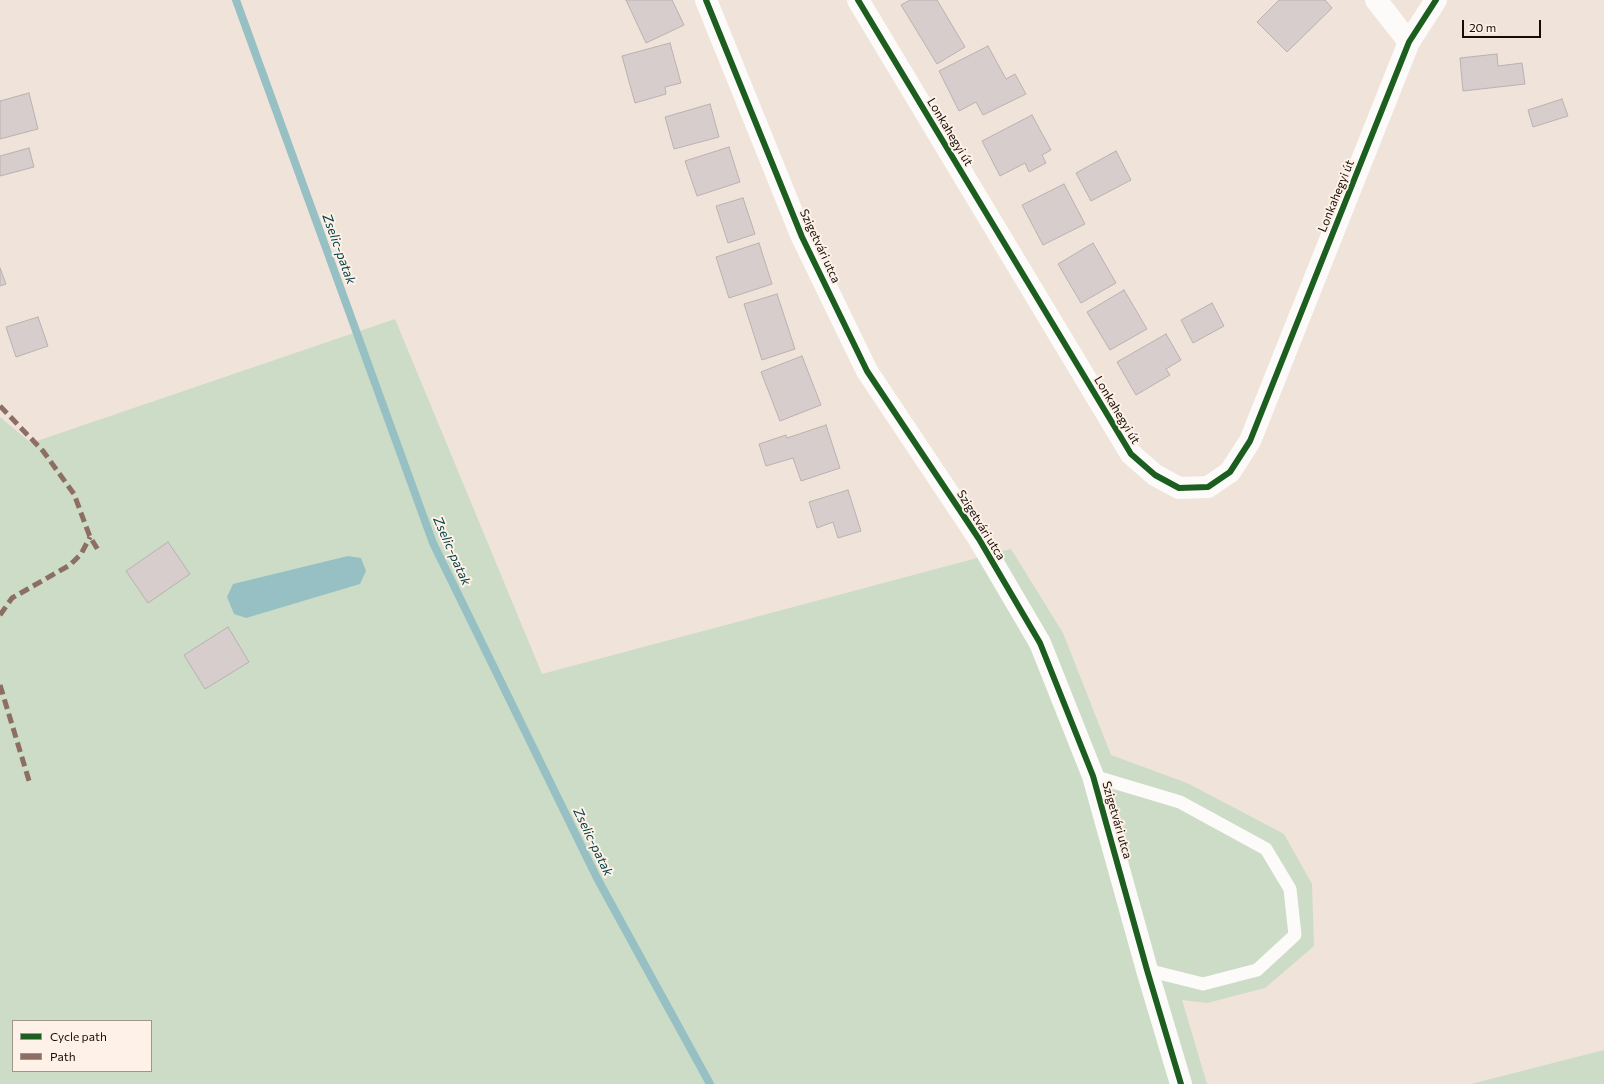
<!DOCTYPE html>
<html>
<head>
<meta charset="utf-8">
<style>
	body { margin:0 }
	#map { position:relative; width:1604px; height:1084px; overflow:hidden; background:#efe3da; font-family:Commissioner,sans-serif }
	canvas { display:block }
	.legend { position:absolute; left:12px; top:1020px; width:140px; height:52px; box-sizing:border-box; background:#fef1e7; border:1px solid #a0958d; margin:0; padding:5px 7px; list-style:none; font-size:12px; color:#130c07 }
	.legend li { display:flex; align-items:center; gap:8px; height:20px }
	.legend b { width:20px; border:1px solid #a0958d }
	.scale { position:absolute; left:1462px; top:20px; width:79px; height:18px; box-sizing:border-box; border:2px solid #130c07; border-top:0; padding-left:5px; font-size:12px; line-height:14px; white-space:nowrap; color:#130c07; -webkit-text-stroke:3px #fef1e7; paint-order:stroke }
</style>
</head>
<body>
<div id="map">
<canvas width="1604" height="1084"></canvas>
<ul class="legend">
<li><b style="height:5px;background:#1b5e20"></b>Cycle path</li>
<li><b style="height:5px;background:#8d6e63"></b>Path</li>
</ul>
<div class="scale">20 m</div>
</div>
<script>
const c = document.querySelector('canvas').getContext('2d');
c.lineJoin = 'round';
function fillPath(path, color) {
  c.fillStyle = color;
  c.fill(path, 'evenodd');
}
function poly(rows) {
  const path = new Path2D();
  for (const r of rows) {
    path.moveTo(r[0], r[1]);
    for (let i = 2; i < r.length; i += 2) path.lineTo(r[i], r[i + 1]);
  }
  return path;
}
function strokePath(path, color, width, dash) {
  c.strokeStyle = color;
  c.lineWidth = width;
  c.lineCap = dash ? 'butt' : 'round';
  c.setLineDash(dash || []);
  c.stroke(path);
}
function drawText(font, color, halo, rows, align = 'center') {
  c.font = font + ' Commissioner,sans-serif';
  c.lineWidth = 4;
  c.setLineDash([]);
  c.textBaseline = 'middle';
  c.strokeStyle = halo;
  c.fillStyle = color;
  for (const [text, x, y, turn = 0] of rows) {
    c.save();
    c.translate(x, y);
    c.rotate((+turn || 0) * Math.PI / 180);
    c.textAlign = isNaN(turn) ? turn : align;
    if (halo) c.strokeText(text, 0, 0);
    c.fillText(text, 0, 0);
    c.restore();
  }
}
fillPath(poly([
	[395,319,542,674,1011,549,1063,633,1111,755,1187,783,1284,834,1312,884,1314,946,1265,988,1207,1003,1182,1000,1207,1084,0,1084,0,417,31,443],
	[13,1021,151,1021,151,1071,13,1071],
	[1604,1050,1604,1084,1471,1084]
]), '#ccdcc7');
fillPath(poly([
	[348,556,361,558,366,571,360,584,246,618,234,614,227,597,233,584]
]), '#96c0c3');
strokePath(poly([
	[236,0,433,543,597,878,710,1084]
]), '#96c0c3', 8);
const building = poly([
	[626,0,672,0,684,25,646,43,626,0],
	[910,0,937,0,965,47,937,64,901,5,910,0],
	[1279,0,1325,0,1332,8,1287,52,1257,22,1279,0],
	[670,43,681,83,665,87,666,94,635,103,622,56,670,43],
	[988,46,1006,79,1015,74,1026,94,983,115,976,102,959,111,939,71,988,46],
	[1497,54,1498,66,1522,63,1525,84,1463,91,1460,58,1497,54],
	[29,93,38,129,0,139,0,101,29,93],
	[1562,99,1568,116,1533,127,1528,110,1562,99],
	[710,104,719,137,674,149,665,117,710,104],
	[1032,115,1051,150,1042,155,1046,163,1029,172,1025,163,1000,176,982,141,1032,115],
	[729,147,740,182,697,196,685,161,729,147],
	[29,148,34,167,0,176,0,156,29,148],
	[1116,151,1131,180,1091,201,1076,173,1116,151],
	[1064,184,1085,224,1043,245,1022,205,1064,184],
	[743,198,755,234,728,243,716,206,743,198],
	[759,243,772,284,729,298,716,257,759,243],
	[1093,243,1116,283,1081,303,1058,264,1093,243],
	[0,268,6,284,0,286,0,268],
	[1124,290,1147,329,1110,350,1087,312,1124,290],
	[777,294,795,349,762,360,744,304,777,294],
	[1212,303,1224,326,1193,343,1181,320,1212,303],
	[38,317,48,346,16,357,6,327,38,317],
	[1166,334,1181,360,1166,369,1170,375,1136,395,1117,362,1166,334],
	[802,356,821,405,780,421,761,372,802,356],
	[826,425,840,468,801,481,793,458,766,466,759,444,786,435,787,438,826,425],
	[848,490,861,531,838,538,833,522,817,528,809,502,848,490],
	[168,542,190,574,148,603,126,571,168,542],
	[228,627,249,662,205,689,184,655,228,627]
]);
fillPath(building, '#d6cdcc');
strokePath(building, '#bab1b0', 1);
strokePath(poly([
	[1093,776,1180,802,1266,849,1290,889,1295,935,1257,970,1203,984,1147,970]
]), '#fdfbf9', 13);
strokePath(poly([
	[858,0,1131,454,1155,475,1179,488,1208,487,1230,472,1250,441,1409,42,1436,0],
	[1376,0,1409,42]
]), '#fdfbf9', 22);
strokePath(poly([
	[706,0,802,237,867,371,979,539,1040,643,1093,776,1147,970,1181,1084]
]), '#fdfbf9', 22);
strokePath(poly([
	[0,406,43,451,74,494,90,537,100,553],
	[0,615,12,598,70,565,81,554,90,537],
	[0,685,30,784]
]), '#8d6e63', 5, [10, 5]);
strokePath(poly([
	[706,0,802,237,867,371,979,539,1040,643,1093,776,1147,970,1181,1084],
	[858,0,1131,454,1155,475,1179,488,1208,487,1230,472,1250,441,1409,42,1436,0]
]), '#1b5e20', 6);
drawText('12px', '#130c07', '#fef1e7', [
	["Lonkahegyi út",950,132,59],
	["Lonkahegyi út",1336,196,-68],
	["Szigetvári utca",820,246,65],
	["Lonkahegyi út",1117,410,59],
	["Szigetvári utca",981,525,58],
	["Szigetvári utca",1117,820,74]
]);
drawText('italic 13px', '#04434a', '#fef1e7', [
	["Zselic-patak",339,249,70],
	["Zselic-patak",452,551,66],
	["Zselic-patak",593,842,64]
]);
</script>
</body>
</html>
